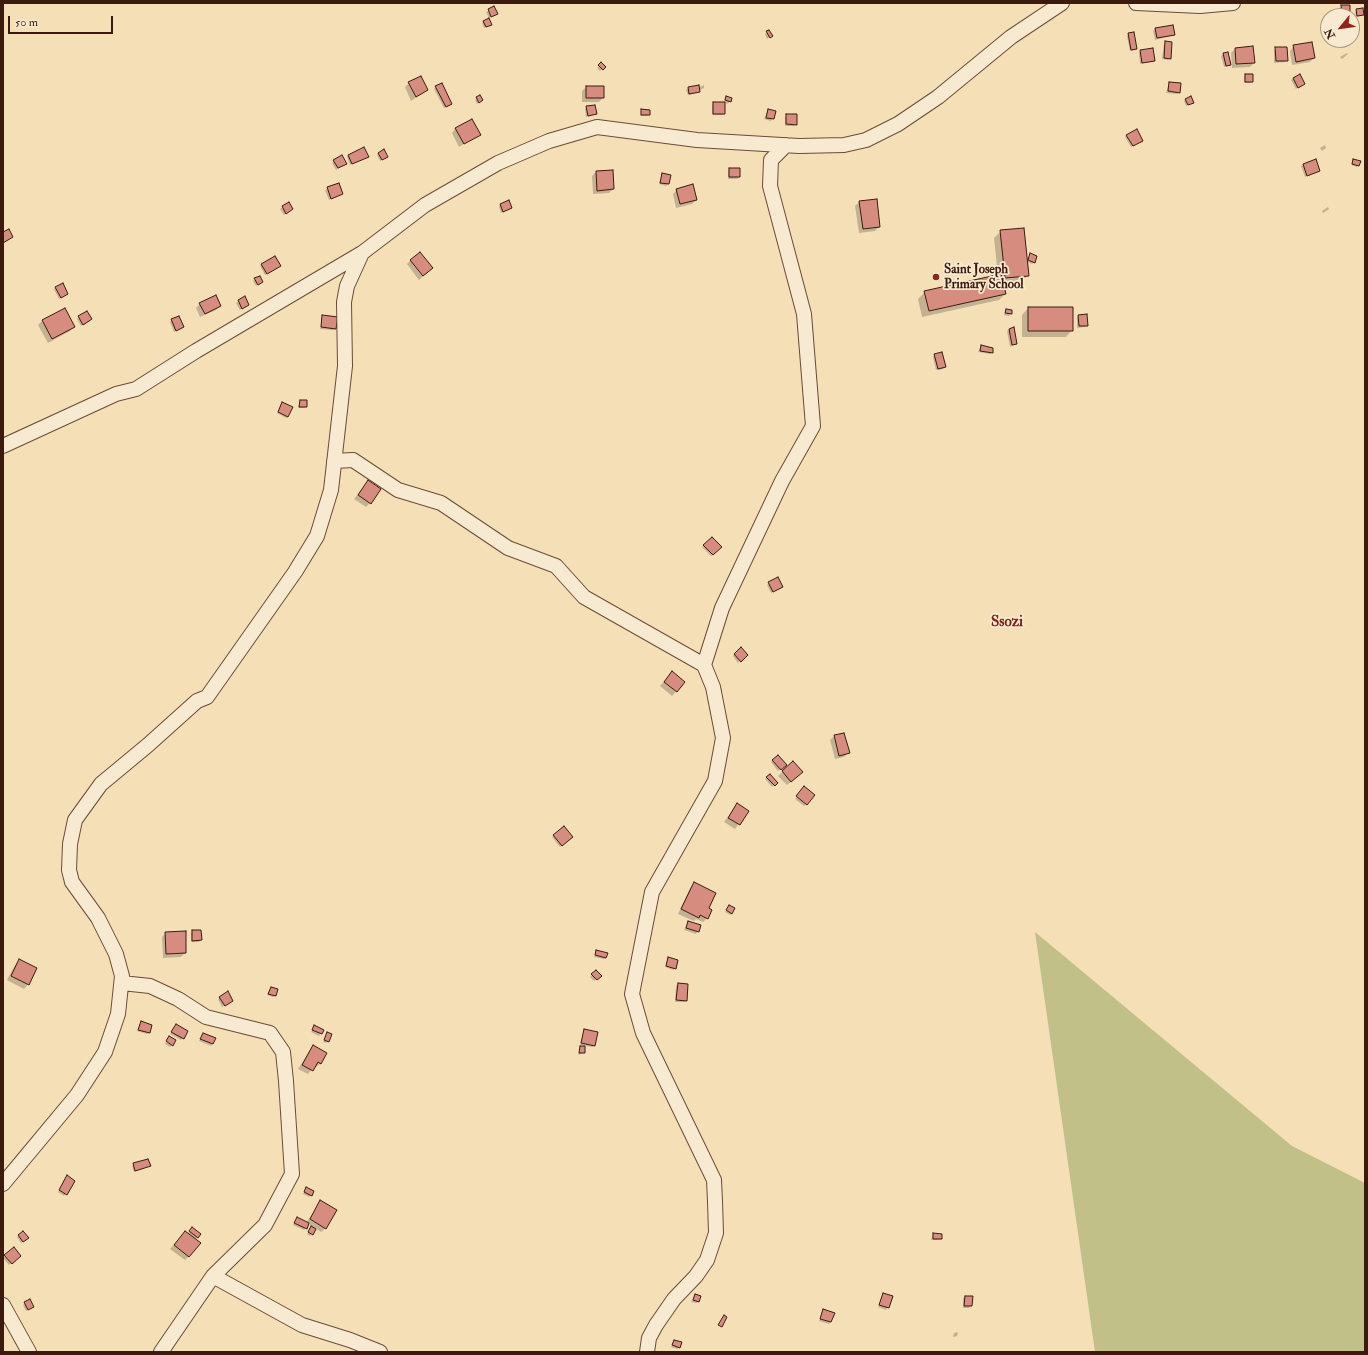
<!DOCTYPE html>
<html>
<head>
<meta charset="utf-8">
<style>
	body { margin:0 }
	#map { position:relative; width:1368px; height:1355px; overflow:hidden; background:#f4dfb7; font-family:"IM FELL Double Pica",serif }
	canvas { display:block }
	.frame { position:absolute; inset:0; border:4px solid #3c1b0e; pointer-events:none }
	.north { position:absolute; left:1320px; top:8px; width:40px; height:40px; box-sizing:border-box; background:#f8ead0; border:1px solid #ad9782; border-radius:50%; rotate:241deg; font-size:11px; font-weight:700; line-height:16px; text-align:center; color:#3c1b0e }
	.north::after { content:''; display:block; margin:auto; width:14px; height:18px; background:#8f2418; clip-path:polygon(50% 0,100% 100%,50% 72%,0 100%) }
	.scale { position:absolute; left:8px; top:16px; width:105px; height:18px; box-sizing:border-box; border:2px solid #3c1b0e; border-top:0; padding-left:5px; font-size:12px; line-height:14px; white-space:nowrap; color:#3c1b0e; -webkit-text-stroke:3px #f8ead0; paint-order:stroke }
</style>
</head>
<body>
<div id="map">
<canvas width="1368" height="1355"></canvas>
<div class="frame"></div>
<div class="north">N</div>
<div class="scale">50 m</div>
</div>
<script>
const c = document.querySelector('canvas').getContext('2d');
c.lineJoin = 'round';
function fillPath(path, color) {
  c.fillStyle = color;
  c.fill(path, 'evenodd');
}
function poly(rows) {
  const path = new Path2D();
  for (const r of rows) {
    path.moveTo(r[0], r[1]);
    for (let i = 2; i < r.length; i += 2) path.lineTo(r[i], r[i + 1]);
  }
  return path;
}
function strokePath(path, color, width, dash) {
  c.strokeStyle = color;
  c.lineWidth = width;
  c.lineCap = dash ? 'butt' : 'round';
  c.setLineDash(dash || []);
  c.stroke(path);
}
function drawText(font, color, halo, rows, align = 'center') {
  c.font = font + ' "IM FELL Double Pica",serif';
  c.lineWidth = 3.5;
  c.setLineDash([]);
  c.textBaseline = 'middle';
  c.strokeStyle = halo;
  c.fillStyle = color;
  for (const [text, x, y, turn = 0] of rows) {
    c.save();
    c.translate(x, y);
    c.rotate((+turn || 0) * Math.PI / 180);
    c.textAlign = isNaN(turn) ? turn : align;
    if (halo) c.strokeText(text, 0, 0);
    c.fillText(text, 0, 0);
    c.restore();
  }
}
fillPath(poly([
	[1035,932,1292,1146,1365,1183,1365,1352,1095,1352]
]), '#c2c089');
fillPath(poly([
	[1342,6,1349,16,1340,16,1340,8],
	[494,8,496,14,489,18,486,12],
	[1357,10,1363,14,1361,16,1356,17,1355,12],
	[484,21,491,25,484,28,482,23],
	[1155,29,1174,35,1155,40,1153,31],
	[769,31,771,36,767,39,765,34],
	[1129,34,1136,48,1134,50,1130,51,1127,36],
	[1166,42,1170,58,1168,60,1162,59,1164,44],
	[1294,46,1314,58,1310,62,1292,65,1290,51],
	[1252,48,1254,63,1250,67,1232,68,1231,53,1235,49],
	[1276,48,1287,61,1285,62,1274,63,1274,50],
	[1140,51,1154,61,1140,64,1139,53],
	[1347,53,1348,54,1342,59,1340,57],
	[1223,54,1230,64,1228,66,1224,67,1221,56],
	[601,64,604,67,600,71,597,68],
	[1245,75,1252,82,1250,83,1244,83,1244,77],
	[1299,75,1302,85,1296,89,1291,80],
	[409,83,427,90,411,101,405,87],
	[1169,83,1179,92,1177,94,1166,93],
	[704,85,704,88,700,90,700,87],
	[436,87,451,104,449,106,444,108,434,89],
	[586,87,603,98,599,102,582,102,582,91],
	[688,88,699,92,688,95,686,90],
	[479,96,480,102,477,104,475,100],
	[726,97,731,98,728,104,724,102,724,114,722,115,712,115,712,105,714,103,723,103],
	[1186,100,1192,103,1186,106,1184,101],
	[587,107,596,114,586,117,585,109],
	[642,110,649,115,647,116,640,116],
	[768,110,775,112,771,121,764,119],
	[787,115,796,124,794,126,785,126,785,117],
	[456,128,479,135,459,147,452,133],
	[1127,135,1140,142,1131,147,1125,137],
	[1325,145,1326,148,1322,151,1320,148],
	[379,153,385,158,380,161,377,155],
	[348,156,367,157,350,165,347,157],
	[1354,160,1358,165,1357,167,1351,165],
	[334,161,344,165,336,170,332,163],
	[1303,165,1319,171,1305,177,1301,166],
	[729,169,739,169,739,177,737,179,728,179,728,171],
	[612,171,613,189,609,193,593,194,592,176,596,172],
	[662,174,668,184,666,186,659,184],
	[338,184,342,194,329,200,325,190],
	[677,190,696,200,692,204,676,208,673,194],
	[859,202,879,227,875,231,859,233,855,206],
	[288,203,290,211,284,215,280,209],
	[500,205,511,208,501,213,499,207],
	[1328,207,1329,209,1323,213,1322,211],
	[1001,231,1028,275,1021,282,1003,284,1005,294,999,300,922,317,918,299,925,292,998,276,994,238],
	[1031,254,1034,262,1032,264,1027,262],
	[411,260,432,268,419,280,407,264],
	[262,265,278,268,265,275,260,266],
	[255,279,262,282,256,286,253,281],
	[56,287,65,295,59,299,54,289],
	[244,297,246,306,240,310,236,303],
	[200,304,220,306,216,310,200,317,196,308],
	[1028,308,1072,330,1066,337,1022,337,1022,315],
	[1006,310,1011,314,1009,316,1004,315],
	[323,316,335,329,333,330,320,329],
	[1079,316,1087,326,1085,327,1077,328,1077,317],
	[79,317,89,321,81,326,77,319],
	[172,320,183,327,174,332,170,322],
	[42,321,74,327,70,331,48,343,38,325],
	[1009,329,1016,344,1010,347,1007,331],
	[981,346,992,352,990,354,978,352],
	[935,355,945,367,943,369,936,370,933,357],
	[300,401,306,406,304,408,298,408],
	[281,405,288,416,286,418,277,413],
	[368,481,370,503,366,507,354,499],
	[712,538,721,547,711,556,702,547],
	[769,583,780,588,771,593,767,585],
	[740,649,746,655,738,663,733,656],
	[672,672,684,682,672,696,660,686],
	[834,736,848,753,844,757,835,759,830,740],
	[778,756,785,765,778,771,771,762],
	[793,762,798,776,787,785,778,776],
	[769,775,777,783,772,787,765,779],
	[804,788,814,796,804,806,795,799],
	[737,805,748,811,735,829,724,822],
	[563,827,571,837,560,847,552,837],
	[694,884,708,909,707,918,703,922,696,919,694,921,678,914,690,888],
	[728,908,732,913,730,915,725,912],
	[688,922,700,926,696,934,684,930],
	[193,931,201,940,199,942,191,942,191,933],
	[166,933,185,953,181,957,163,958,162,937],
	[597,951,605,958,604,959,594,957],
	[668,959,675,968,673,970,665,967],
	[19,961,28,984,24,989,7,980,15,965],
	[596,971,600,976,594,981,590,977],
	[678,984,686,1001,684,1002,675,1002,676,986],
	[271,988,275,996,273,997,267,995],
	[227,993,232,1001,222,1007,218,999],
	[141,1023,149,1033,147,1034,137,1031],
	[315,1026,323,1030,319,1036,311,1032],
	[174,1027,187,1032,181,1040,170,1034],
	[584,1030,594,1045,593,1047,580,1045],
	[327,1033,328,1041,326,1043,323,1042],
	[203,1034,215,1039,211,1046,199,1041],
	[169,1037,172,1045,170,1047,165,1044],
	[313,1046,321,1063,316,1067,314,1066,308,1074,298,1069],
	[580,1047,584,1047,584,1053,578,1055],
	[134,1164,150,1166,134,1172,132,1166],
	[65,1179,66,1194,64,1196,58,1192],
	[306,1189,311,1195,309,1197,303,1194],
	[321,1201,326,1228,321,1232,315,1228,310,1236,307,1234,312,1226,308,1224,304,1230,293,1225,297,1218,306,1223],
	[190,1230,197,1237,189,1256,185,1260,170,1249,185,1232,187,1234],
	[933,1234,941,1239,939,1240,931,1240],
	[19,1236,25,1240,21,1243,17,1237],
	[13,1249,20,1256,9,1265,3,1258],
	[884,1294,892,1297,886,1310,878,1307],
	[695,1295,698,1302,696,1303,691,1302],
	[965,1297,971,1306,969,1308,963,1308,963,1298],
	[25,1303,31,1308,26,1311,23,1305],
	[824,1311,831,1322,829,1324,819,1321],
	[958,1332,957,1336,953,1337,954,1333],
	[674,1341,679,1347,677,1349,671,1347]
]), '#0003');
const building = poly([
	[1341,5,1350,5,1350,16,1342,16,1341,5],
	[494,6,498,14,491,17,488,9,494,6],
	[1363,8,1364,15,1357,16,1356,9,1363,8],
	[489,18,492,25,486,27,483,21,489,18],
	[1173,25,1175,35,1157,38,1155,28,1173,25],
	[769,30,773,36,770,38,766,31,769,30],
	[1134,32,1137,49,1131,50,1128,33,1134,32],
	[1165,41,1172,42,1171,59,1164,58,1165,41],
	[1312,42,1315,58,1296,62,1293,45,1312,42],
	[1253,46,1255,63,1236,64,1235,48,1253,46],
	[1275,47,1287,47,1288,61,1276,61,1275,47],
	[1153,48,1155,61,1142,63,1140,50,1153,48],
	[1228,52,1231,65,1226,66,1223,53,1228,52],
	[601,62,606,67,603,70,598,65,601,62],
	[1245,74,1253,74,1253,82,1245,82,1245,74],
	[1300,74,1305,84,1298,88,1293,78,1300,74],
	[421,76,428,90,416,97,408,82,421,76],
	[1169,82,1181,83,1180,93,1168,91,1169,82],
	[442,83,452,104,446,107,435,86,442,83],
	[699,85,700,92,689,94,688,87,699,85],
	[586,86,604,86,604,98,586,98,586,86],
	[480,95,483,100,479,103,476,97,480,95],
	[726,96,732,98,731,102,725,100,726,96],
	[1191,96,1194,103,1188,105,1185,99,1191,96],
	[713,102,725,102,725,114,713,114,713,102],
	[595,105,597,114,588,116,586,106,595,105],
	[641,109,650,110,650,115,641,115,641,109],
	[768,109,776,111,774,119,766,118,768,109],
	[786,114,797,114,797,125,786,124,786,114],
	[472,119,481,135,464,144,455,128,472,119],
	[1137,129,1143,141,1133,146,1126,135,1137,129],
	[364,147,369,157,352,164,348,155,364,147],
	[384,149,388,157,382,160,378,153,384,149],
	[342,155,347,164,338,168,333,160,342,155],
	[1316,159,1320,171,1307,176,1303,164,1316,159],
	[1353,159,1361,161,1359,166,1352,164,1353,159],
	[729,168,740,168,740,177,729,177,729,168],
	[613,170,614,189,597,191,596,171,613,170],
	[662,173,671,175,669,184,660,183,662,173],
	[339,183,343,194,331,199,327,187,339,183],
	[693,184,697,200,680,204,676,189,693,184],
	[877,199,880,227,863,229,859,201,877,199],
	[509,200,512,208,503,212,500,204,509,200],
	[289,202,293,209,286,214,282,206,289,202],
	[1024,228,1029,276,1005,278,1000,230,1024,228],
	[9,229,13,237,3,243,3,232,9,229],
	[420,252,433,268,423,276,410,260,420,252],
	[1030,253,1037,256,1035,263,1028,260,1030,253],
	[275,256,281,266,267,274,261,264,275,256],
	[1001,274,1006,294,929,311,924,291,1001,274],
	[260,276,263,282,258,285,254,278,260,276],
	[63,283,68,294,61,298,55,287,63,283],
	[216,295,221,306,205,314,199,303,216,295],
	[245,296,249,305,242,309,238,300,245,296],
	[1028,307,1073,307,1073,331,1028,331,1028,307],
	[65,308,75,327,52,339,42,320,65,308],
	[1006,309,1012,310,1012,314,1005,313,1006,309],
	[87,311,92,319,83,325,78,316,87,311],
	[1087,314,1088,326,1079,326,1078,315,1087,314],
	[322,315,338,317,336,329,321,327,322,315],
	[179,316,184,327,176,331,171,319,179,316],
	[1014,327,1017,344,1012,345,1009,329,1014,327],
	[981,345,993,348,993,353,980,351,981,345],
	[942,352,946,367,938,369,934,354,942,352],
	[300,400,307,400,307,407,299,407,300,400],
	[282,402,293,407,288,417,278,412,282,402],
	[368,480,381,489,371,504,358,495,368,480],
	[712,537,722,547,713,555,703,545,712,537],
	[778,577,783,587,773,592,768,582,778,577],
	[741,647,748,655,741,662,734,654,741,647],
	[672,671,685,682,677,692,664,682,672,671],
	[844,733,850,753,839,756,834,735,844,733],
	[778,755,787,765,781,770,772,760,778,755],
	[793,761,803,772,791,782,782,771,793,761],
	[770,774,778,783,775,786,766,777,770,774],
	[804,786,815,795,807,805,796,796,804,786],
	[737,803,749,811,740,825,728,818,737,803],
	[564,826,573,837,562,846,553,835,564,826],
	[694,882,716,893,709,908,712,910,708,919,700,915,699,918,681,909,694,882],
	[729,905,735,908,732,914,726,910,729,905],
	[688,921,701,925,699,932,686,928,688,921],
	[192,930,201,930,202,940,192,941,192,930],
	[186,931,186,953,166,954,165,932,186,931],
	[596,950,608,953,606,958,595,955,596,950],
	[668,957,678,960,676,969,666,966,668,957],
	[19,959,37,968,29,985,11,976,19,959],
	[596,970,602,976,597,980,591,974,596,970],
	[678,983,688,984,687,1001,676,1000,678,983],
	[271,987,278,989,276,996,268,994,271,987],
	[228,991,233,1001,225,1006,219,997,228,991],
	[141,1021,152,1025,150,1033,138,1030,141,1021],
	[176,1024,188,1031,184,1039,171,1032,176,1024],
	[314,1025,324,1030,322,1034,312,1030,314,1025],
	[584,1029,598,1032,595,1046,581,1043,584,1029],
	[327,1032,332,1034,329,1042,324,1040,327,1032],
	[203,1033,216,1038,213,1044,200,1039,203,1033],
	[169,1036,176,1040,173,1046,166,1041,169,1036],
	[313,1045,327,1053,321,1064,318,1062,313,1071,302,1065,313,1045],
	[580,1046,585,1046,585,1053,579,1053,580,1046],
	[148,1159,151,1166,135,1171,133,1163,148,1159],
	[67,1175,75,1181,67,1195,59,1190,67,1175],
	[306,1187,314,1191,312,1196,304,1192,306,1187],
	[320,1200,337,1210,326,1229,310,1219,320,1200],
	[297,1217,309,1223,307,1229,294,1223,297,1217],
	[311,1226,316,1229,313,1235,308,1232,311,1226],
	[192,1227,201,1234,198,1238,189,1231,192,1227],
	[23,1231,29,1238,23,1242,18,1235,23,1231],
	[185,1231,201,1243,189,1257,174,1245,185,1231],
	[933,1233,942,1234,942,1239,933,1239,933,1233],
	[14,1247,21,1256,12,1264,4,1255,14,1247],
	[883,1293,893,1296,889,1308,879,1305,883,1293],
	[695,1294,701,1296,699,1302,693,1300,695,1294],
	[965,1296,973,1296,972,1306,964,1306,965,1296],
	[30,1299,34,1307,28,1310,24,1302,30,1299],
	[823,1309,835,1313,831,1322,820,1319,823,1309],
	[724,1315,727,1317,722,1327,718,1325,724,1315],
	[674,1340,682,1342,680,1348,672,1345,674,1340]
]);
fillPath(building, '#d78c80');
strokePath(building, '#3c1b0e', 1);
const minor = poly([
	[1136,3,1200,6,1233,3],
	[3,446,116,394,136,389,196,351,362,253,425,205,498,163,549,141,597,127,697,140,799,146,844,145,866,140,898,124,938,97,1011,37,1062,3],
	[334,461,353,460,398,490,441,503,508,548,556,566,584,597,704,665],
	[122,983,150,986,178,999,206,1017,270,1033,283,1052,286,1081,292,1174,265,1225,213,1276,161,1352],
	[3,1184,77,1095,105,1052,118,1014,122,976,116,954,98,918,72,882,69,870,70,844,75,820,101,784,148,745,197,701,207,697,295,572,317,536,331,490,345,366,344,302,347,286,362,253],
	[213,1276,302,1325,350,1340,380,1352],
	[3,1305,29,1352],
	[647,1352,649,1338,656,1325,674,1299,696,1276,707,1260,716,1233,715,1201,714,1180,643,1033,632,994,652,892,715,781,723,738,713,687,704,665,722,608,782,481,813,426,804,314,770,186,771,160,786,145]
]);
strokePath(minor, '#6a4c38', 16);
strokePath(minor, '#f8ead0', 14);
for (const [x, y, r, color] of [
	[936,277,4,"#8f2418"]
]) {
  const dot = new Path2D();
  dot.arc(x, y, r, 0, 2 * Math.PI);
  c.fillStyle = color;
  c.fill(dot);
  strokePath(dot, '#f8ead0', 1.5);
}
drawText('bold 13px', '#3c1b0e', '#f8ead0', [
	["Saint Joseph",944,270],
	["Primary School",944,285]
], 'left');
drawText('bold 15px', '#7a1f14', '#f8ead0', [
	["Ssozi",1007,623]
]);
</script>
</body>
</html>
